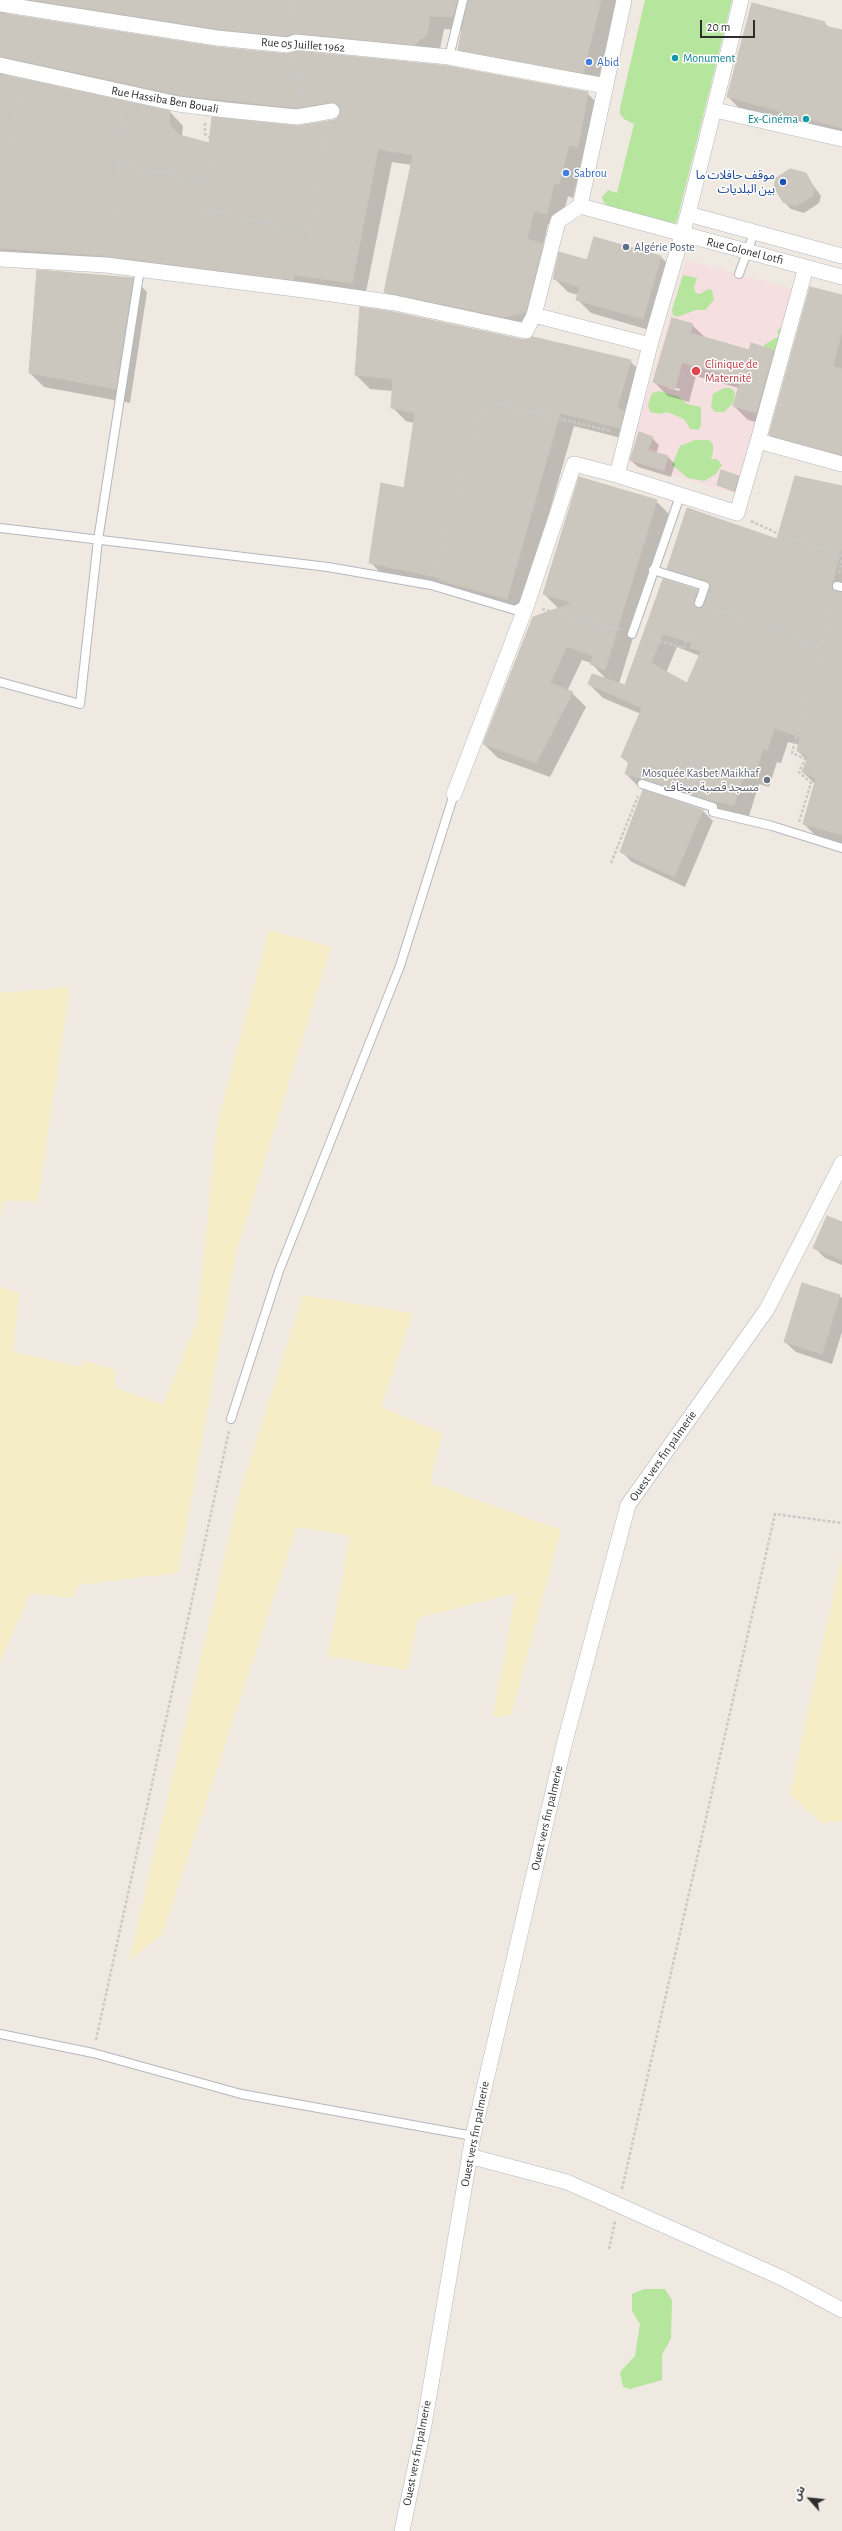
<!DOCTYPE html>
<html>
<head>
<meta charset="utf-8">
<style>
	body { margin:0 }
	#map { position:relative; width:842px; height:2531px; overflow:hidden; background:#efe9e1; font-family:"Alegreya Sans","Noto Sans Arabic",sans-serif }
	canvas { display:block }
	.north { position:absolute; left:790px; top:2479px; width:40px; height:40px; -webkit-text-stroke:3px #fff; paint-order:stroke; rotate:297deg; font-size:11px; font-weight:700; line-height:16px; text-align:center; color:#2e2e2e }
	.north::after { content:''; display:block; margin:auto; width:14px; height:18px; background:#2e2e2e; clip-path:polygon(50% 0,100% 100%,50% 72%,0 100%) }
	.scale { position:absolute; left:700px; top:20px; width:55px; height:18px; box-sizing:border-box; border:2px solid #2e2e2e; border-top:0; padding-left:5px; font-size:12px; line-height:14px; white-space:nowrap; color:#2e2e2e; -webkit-text-stroke:3px #fff; paint-order:stroke }
</style>
</head>
<body>
<div id="map">
<canvas width="842" height="2531"></canvas>
<div class="north">ش</div>
<div class="scale">20 m</div>
</div>
<script>
const c = document.querySelector('canvas').getContext('2d');
c.lineJoin = 'round';
function fillPath(path, color) {
  c.fillStyle = color;
  c.fill(path, 'evenodd');
}
function poly(rows) {
  const path = new Path2D();
  for (const r of rows) {
    path.moveTo(r[0], r[1]);
    for (let i = 2; i < r.length; i += 2) path.lineTo(r[i], r[i + 1]);
  }
  return path;
}
function strokePath(path, color, width, dash) {
  c.strokeStyle = color;
  c.lineWidth = width;
  c.lineCap = dash ? 'butt' : 'round';
  c.setLineDash(dash || []);
  c.stroke(path);
}
function drawText(font, color, halo, rows, align = 'center') {
  c.font = font + ' "Alegreya Sans","Noto Sans Arabic",sans-serif';
  c.lineWidth = 3;
  c.setLineDash([]);
  c.textBaseline = 'middle';
  c.strokeStyle = halo;
  c.fillStyle = color;
  for (const [text, x, y, turn = 0] of rows) {
    c.save();
    c.translate(x, y);
    c.rotate((+turn || 0) * Math.PI / 180);
    c.textAlign = isNaN(turn) ? turn : align;
    if (halo) c.strokeText(text, 0, 0);
    c.fillText(text, 0, 0);
    c.restore();
  }
}
fillPath(poly([
	[686,260,793,289,736,494,628,462],
	[683,275,696,283,694,288,696,293,700,294,708,289,713,292,701,311,696,310,682,314],
	[672,318,693,324,690,333,749,350,751,343,774,350,757,413,733,406,741,379,682,362,675,388,653,382],
	[679,397,687,404,701,407,701,419,684,419,667,412,659,414],
	[639,433,652,437,648,450,668,456,664,471,630,460],
	[695,440,713,444,713,452,710,459,675,455,680,446],
	[721,470,739,476,735,491,717,485]
]), '#f5dfe0');
fillPath(poly([
	[645,0,732,0,677,220,675,224,670,225,608,206,604,203,602,197,608,190,617,193,634,124,624,119,620,114,620,108],
	[683,275,697,278,694,288,696,293,700,294,708,289,712,290,714,300,705,310,696,310,677,317,673,315,672,310],
	[784,323,792,350,789,357,784,359,767,353,763,349,764,345,779,336,777,332],
	[724,388,731,388,735,393,733,403,724,412,715,412,711,407,713,394],
	[659,391,679,397,687,404,701,407,701,426,698,430,690,429,684,419,667,412,659,414,650,412,648,405,652,393],
	[695,440,709,440,713,444,713,452,711,459,717,459,722,465,716,474,704,481,688,478,672,465,680,446],
	[644,2289,665,2289,672,2300,671,2338,662,2355,662,2380,630,2389,623,2387,620,2372,635,2356,640,2324,632,2311,632,2294]
]), '#b6e59e');
fillPath(poly([
	[269,930,331,947,236,1254,178,1573,78,1585,73,1598,30,1593,0,1663,0,1286,19,1294,13,1352,82,1367,84,1360,115,1370,115,1387,163,1405,197,1322,217,1125],
	[70,987,38,1201,3,1201,0,1222,0,993],
	[303,1295,413,1313,381,1407,442,1433,430,1483,561,1530,511,1715,493,1717,516,1593,418,1618,407,1670,328,1656,350,1536,297,1527,162,1935,129,1961,240,1492],
	[842,1557,842,1821,821,1823,790,1794]
]), '#f3ecc5');
fillPath(poly([
	[0,0,618,0,597,86,473,63,459,49,463,30,444,29,440,49,428,58,10,9,6,15,216,48,587,93,601,107,583,158,573,198,568,196,560,228,548,224,543,246,556,259,539,325,519,331,399,306,386,292,412,165,392,162,365,297,0,259],
	[11,70,311,121,342,116,334,121,210,144,182,137,183,126,170,112,5,76],
	[824,23,830,28,842,31,842,137,741,110,728,97],
	[805,174,821,196,819,203,804,213,791,209,784,202],
	[660,256,674,270,656,332,591,313,577,299,578,295,568,292,554,278,588,262],
	[133,278,147,292,130,403,44,387,30,373],
	[842,296,842,464,784,448,770,434],
	[692,325,707,339,750,352,773,351,787,365,770,426,748,420,734,406,739,388,696,376,689,402,668,396,654,382],
	[669,386,680,389,679,391,669,388],
	[524,341,630,361,644,375,631,419,638,425,633,441,574,426,521,612,384,576,370,562,405,489,414,423,406,421,392,407,393,391,370,389,356,375],
	[652,438,659,445,656,454,668,457,675,464,671,477,638,467,631,460],
	[738,476,741,480,737,493,718,485],
	[842,487,842,845,818,838,804,824,815,784,803,772,807,761,798,751,799,745,788,742,781,763,777,762,769,787,759,784,748,819,640,788,626,774,630,765,622,757,641,714,603,698,589,684,608,681,591,663,582,660,567,691,572,693,586,707,550,777,498,758,484,744,559,609,544,594,656,501,670,515,619,684,626,686,663,580,697,590,707,600,710,591,682,582,668,568,778,541],
	[677,647,700,656,687,685,666,673],
	[703,811,713,821,685,887,632,862,622,852],
	[842,1223,842,1265,825,1258,815,1248],
	[839,1296,842,1298,842,1332,832,1364,796,1352,785,1342]
]), '#0003');
const building = poly([
	[33,0,457,0,453,17,430,16,427,35,414,45,297,33,287,36,218,29,33,0],
	[468,0,601,0,583,73,458,50,468,0],
	[752,3,825,22,824,26,842,30,842,128,727,97,752,3],
	[0,13,216,47,287,54,297,51,448,66,588,92,578,147,569,145,559,184,554,183,547,214,534,211,527,239,543,244,526,312,505,317,384,292,413,155,378,149,352,283,294,275,293,280,107,256,0,248,0,74,170,111,169,124,179,135,209,143,212,117,298,126,334,120,338,118,341,110,339,105,331,102,297,108,180,95,0,56,0,13],
	[790,169,806,173,814,188,813,196,796,206,783,202,774,187,776,178,790,169],
	[594,237,661,256,643,319,576,300,580,287,553,279,559,252,587,260,594,237],
	[37,270,133,278,116,389,29,373,37,270],
	[810,287,842,295,842,331,833,366,842,369,842,455,769,435,810,287],
	[360,307,393,312,524,340,533,337,631,360,617,408,624,411,620,428,560,413,507,599,439,580,440,578,369,563,381,483,404,488,415,413,391,408,393,379,355,375,360,307],
	[672,318,693,324,690,333,749,350,751,343,774,350,756,413,733,406,741,379,682,362,675,389,653,382,672,318],
	[639,432,653,437,648,450,668,456,664,471,630,460,639,432],
	[721,470,739,476,734,491,717,485,721,470],
	[795,476,842,486,842,547,831,589,842,592,842,835,803,824,816,778,802,772,808,757,797,751,800,737,775,728,767,750,763,749,755,774,745,771,734,805,710,800,625,774,629,762,621,757,642,708,588,684,592,674,625,685,663,579,698,590,694,604,698,608,704,605,710,588,709,582,667,569,687,508,777,539,795,476],
	[663,634,692,643,690,648,701,651,687,683,651,663,663,634],
	[579,477,657,500,605,670,590,664,593,656,567,646,550,683,573,692,536,763,483,744,533,617,573,603,543,594,579,477],
	[643,790,703,810,674,877,620,852,643,790],
	[827,1216,842,1222,842,1260,813,1248,827,1216],
	[802,1283,840,1295,822,1354,784,1342,802,1283]
]);
fillPath(building, '#cbc7bf');
strokePath(building, '#cbc5ba', 1);
const service = poly([
	[449,57,463,0],
	[739,274,754,233],
	[0,528,328,567,431,585,515,610,526,604],
	[653,570,705,586,699,603],
	[837,586,842,587],
	[632,634,680,496],
	[0,682,80,704,98,540,140,269],
	[642,784,713,807,713,812,772,826,842,848],
	[231,1419,279,1271,400,966,454,794],
	[0,2034,93,2053,241,2094,473,2136]
]);
const minor = poly([
	[741,0,688,214,842,256],
	[0,4,217,38,288,45,296,42,449,57,606,86],
	[0,65,178,104,226,110,297,117,332,111],
	[715,110,842,139],
	[580,206,842,277],
	[580,206,558,221,534,315,650,345],
	[580,206,624,0],
	[0,259,106,265,304,290,395,303,526,331,534,315],
	[758,441,806,267],
	[617,475,737,513,758,441,842,464],
	[454,794,527,604,574,464,617,475,650,345,688,214],
	[469,2156,567,2182,782,2278,842,2310],
	[402,2531,424,2425,473,2136,564,1745,628,1505,767,1309,842,1163]
]);
strokePath(service, '#b4b7c1', 10);
strokePath(minor, '#b4b7c1', 16);
strokePath(poly([
	[289,26,290,0],
	[294,61,292,76,303,80,302,100],
	[205,123,205,134,214,140,202,208,310,233,329,129],
	[9,144,15,107,22,86],
	[117,163,158,173,165,172,207,185],
	[0,216,1,209],
	[107,249,109,225,113,220,123,109],
	[302,274,310,233],
	[751,521,779,534,842,556],
	[435,573,484,401,611,431],
	[839,573,842,560],
	[711,607,788,632,790,637,820,648],
	[542,609,621,630],
	[645,637,684,648,695,615],
	[799,822,811,783,799,772,805,759,792,753,834,597],
	[611,863,638,796],
	[96,2040,229,1431],
	[622,2189,775,1514,842,1523],
	[609,2249,615,2221]
]), '#c9c9c9', 2.5, [3, 2]);
strokePath(service, '#fff', 8);
strokePath(minor, '#fff', 15);
for (const [x, y, r, color] of [
	[675,58,4,"#0f9aa8"],
	[589,62,4,"#3f7fe0"],
	[806,119,4,"#0f9aa8"],
	[566,173,4,"#3f7fe0"],
	[783,182,4,"#1a4fb4"],
	[626,247,4,"#5c6f8a"],
	[696,371,5,"#e0444e"],
	[767,780,4,"#6b7280"]
]) {
  const dot = new Path2D();
  dot.arc(x, y, r, 0, 2 * Math.PI);
  c.fillStyle = color;
  c.fill(dot);
  strokePath(dot, '#fff', 1.5);
}
drawText('12px', '#2e2e2e', '#fff', [
	["Rue 05 Juillet 1962",303,45,4],
	["Rue Hassiba Ben Bouali",165,100,10],
	["Rue Colonel Lotfi",745,251,14],
	["Ouest vers fin palmerie",663,1456,-55],
	["Ouest vers fin palmerie",547,1818,-77],
	["Ouest vers fin palmerie",475,2134,-79],
	["Ouest vers fin palmerie",417,2453,-79]
]);
drawText('12px', '#0d838f', '#fff', [
	["Monument",683,58],
	["Ex-Cinéma",798,119,"right"]
], 'left');
drawText('12px', '#366cbe', '#fff', [
	["Abid",597,62],
	["Sabrou",574,173]
], 'left');
drawText('12px', '#164399', '#fff', [
	["موقف حافلات ما",775,175],
	["بين البلديات",775,189]
], 'right');
drawText('12px', '#4e5e75', '#fff', [
	["Algérie Poste",634,247]
], 'left');
drawText('12px', '#be3a42', '#fff', [
	["Clinique de",705,364],
	["Maternité",705,378]
], 'left');
drawText('12px', '#5b616d', '#fff', [
	["Mosquée Kasbet Maikhaf",759,773],
	["مسجد قصبة ميخاف",759,787]
], 'right');
</script>
</body>
</html>
